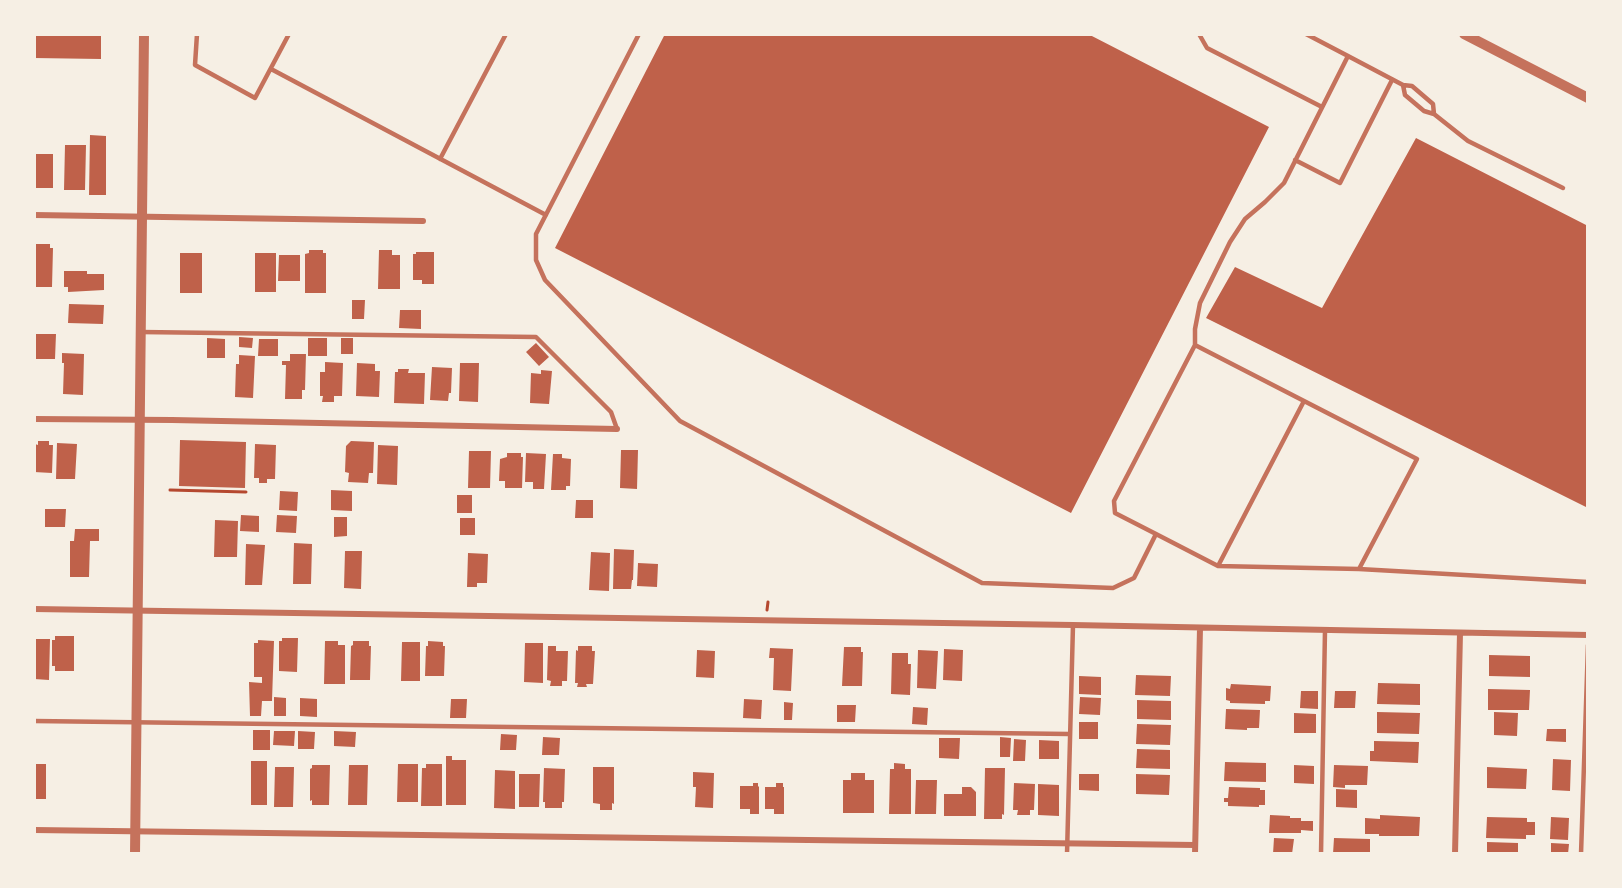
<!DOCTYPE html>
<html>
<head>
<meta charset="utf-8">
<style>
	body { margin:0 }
	#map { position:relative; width:1622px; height:888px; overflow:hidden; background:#f6efe4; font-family:Ubuntu,sans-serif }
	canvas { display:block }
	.frame { position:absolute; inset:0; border:36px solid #f6efe4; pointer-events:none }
</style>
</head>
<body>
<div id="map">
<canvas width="1622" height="888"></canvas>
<div class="frame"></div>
</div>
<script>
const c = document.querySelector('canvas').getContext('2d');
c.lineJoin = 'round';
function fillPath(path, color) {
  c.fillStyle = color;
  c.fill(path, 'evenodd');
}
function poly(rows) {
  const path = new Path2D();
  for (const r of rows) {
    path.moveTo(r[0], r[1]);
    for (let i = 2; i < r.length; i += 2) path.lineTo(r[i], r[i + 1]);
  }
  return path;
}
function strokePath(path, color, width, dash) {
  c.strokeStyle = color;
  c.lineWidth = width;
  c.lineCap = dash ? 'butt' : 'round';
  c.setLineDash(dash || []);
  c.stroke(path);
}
fillPath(poly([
	[34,34,101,34,101,59,34,58],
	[665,34,1088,34,1269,127,1071,513,555,248],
	[90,135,106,136,106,195,89,195],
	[1416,138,1588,226,1588,508,1206,318,1235,267,1322,308],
	[65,145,86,145,85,190,64,190],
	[34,154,53,154,53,188,34,188],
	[34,244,50,244,50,248,53,248,52,287,34,287],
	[309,250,323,250,323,253,326,253,326,293,305,293,305,254,309,253],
	[379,250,392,250,392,255,400,255,400,289,378,289],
	[416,252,434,252,434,284,422,284,422,280,413,280,413,254,416,254],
	[180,253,202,253,202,293,180,293],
	[255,253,276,253,276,292,255,292],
	[279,255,300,255,300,281,278,281],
	[64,271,87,271,87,274,104,274,104,290,68,292,68,287,64,287],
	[352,300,365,300,364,319,352,319],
	[69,304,104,305,103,324,68,323],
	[400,310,421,310,421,329,399,328],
	[36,334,56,334,55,359,36,359],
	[239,337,253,338,252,348,239,347],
	[207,338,225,339,225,358,207,358],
	[308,338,327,338,327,356,308,356],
	[341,338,353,338,353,354,341,354],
	[259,339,278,339,278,356,258,356],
	[536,343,549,357,539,366,526,352],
	[62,353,84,354,83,395,63,394,64,363,62,363],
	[290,354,306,354,305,390,302,390,302,399,285,399,286,365,282,365,282,361,290,361],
	[239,355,255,356,253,398,235,397,236,364,239,364],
	[325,362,343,363,342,396,334,396,334,402,322,402,323,396,320,396,320,372,325,372],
	[357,363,375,364,375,371,380,371,379,397,356,396],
	[460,363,479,363,478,402,459,401],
	[432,367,452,368,451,393,449,393,448,401,430,400],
	[398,369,409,369,408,373,425,373,424,404,394,403,395,372,398,372],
	[541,370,552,371,549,404,530,403,531,373,541,374],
	[180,440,246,442,245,488,179,486],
	[38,441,49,441,49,445,53,445,52,473,34,472,35,444,38,445],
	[351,441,374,442,373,473,369,473,368,483,348,482,349,473,345,472,346,446],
	[57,443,77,444,75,479,56,479],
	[255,444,276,445,275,479,267,479,267,483,259,483,259,478,254,478],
	[378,445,398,446,397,485,377,484],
	[621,450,638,450,637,489,620,488],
	[469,451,491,451,490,488,468,488],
	[507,453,521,453,521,457,523,457,522,488,505,488,505,481,499,481,500,459,507,457],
	[526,453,546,454,544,489,533,489,533,482,525,482],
	[553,454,562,454,562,458,571,459,570,486,566,486,566,490,551,490],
	[331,490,352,491,352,511,331,510],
	[280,491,298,492,297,511,279,510],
	[457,495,472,495,472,513,457,513],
	[576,500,593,500,593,518,575,518],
	[45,509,66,509,65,527,45,527],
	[241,515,259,516,259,532,240,531],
	[277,515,297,516,296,533,276,532],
	[334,517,347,517,347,536,334,537],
	[460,518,475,518,475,535,460,535],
	[215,520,238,521,237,557,214,557],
	[75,529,99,529,99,541,90,541,89,577,70,577,70,541,74,541],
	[294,543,312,544,311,584,293,584],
	[246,544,265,545,262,585,245,585],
	[614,549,634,550,633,580,632,580,631,589,613,589],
	[345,551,362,551,361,589,344,588],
	[591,552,610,553,609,591,589,590],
	[468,553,488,554,487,583,477,583,477,587,467,587],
	[638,563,658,564,657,587,637,586],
	[55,636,74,636,74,671,55,671,55,666,52,666,52,640,55,640],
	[282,638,298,638,297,672,279,671,279,641,282,641],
	[34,639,50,639,49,680,34,679],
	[258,640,274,641,272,701,262,701,261,716,250,716,249,682,262,683,262,677,254,677,254,643,258,643],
	[325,641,338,641,338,645,345,645,345,684,324,684],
	[353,641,369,641,369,646,371,646,370,680,350,680,351,646,353,645],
	[428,641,443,642,443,646,445,646,444,676,425,676,426,646,428,646],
	[402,642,420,642,420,681,401,681],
	[525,643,543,643,543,683,524,682],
	[548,646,556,646,556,651,568,651,567,681,562,681,562,686,550,686,551,681,547,680],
	[578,646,592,646,592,651,595,651,593,684,586,684,587,687,577,687,578,683,575,683,576,650,578,651],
	[844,647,861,647,861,652,863,652,862,686,842,686],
	[770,648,793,649,791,691,773,690,774,658,769,658],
	[944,649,963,650,962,681,943,680],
	[697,650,715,651,714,678,696,677],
	[918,650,938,651,936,689,917,688],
	[892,653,908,653,908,664,911,664,910,695,891,694],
	[1489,655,1530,656,1530,677,1489,676],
	[1136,675,1171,676,1170,696,1135,695],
	[1079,676,1101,677,1101,695,1079,694],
	[1378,683,1420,684,1420,705,1377,704],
	[1231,684,1271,686,1270,701,1265,701,1265,704,1230,703,1230,701,1226,700,1226,688,1230,689],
	[1488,689,1530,690,1529,710,1488,710],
	[1301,691,1318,691,1318,709,1300,708],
	[1335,691,1356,691,1355,708,1334,708],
	[274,697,286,698,286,716,274,716],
	[1080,697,1101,698,1100,715,1079,714],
	[300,698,317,699,317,717,300,716],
	[451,699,467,699,466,718,450,718],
	[744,699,762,700,761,719,743,718],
	[1137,700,1171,701,1171,720,1137,719],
	[784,702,793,703,792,720,784,720],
	[837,705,856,705,855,722,837,722],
	[913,707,928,708,927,725,912,724],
	[1226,709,1260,710,1259,728,1247,728,1247,730,1225,729],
	[1377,712,1420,713,1419,734,1377,733],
	[1494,712,1518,713,1517,736,1494,735],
	[1294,713,1316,714,1316,733,1294,733],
	[1079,722,1098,722,1098,739,1079,739],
	[1137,724,1171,725,1170,745,1136,744],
	[1547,729,1566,729,1566,742,1546,741],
	[253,730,270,730,270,750,253,750],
	[274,731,295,731,294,746,273,745],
	[298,731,315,732,314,749,298,749],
	[334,731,356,732,355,747,334,746],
	[501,734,517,735,516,750,500,750],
	[543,737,560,738,559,755,542,755],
	[1000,737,1011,738,1010,757,1000,757],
	[939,738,960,738,959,759,939,758],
	[1014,739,1026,740,1025,761,1013,761],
	[1039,740,1059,741,1059,759,1039,759],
	[1374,741,1419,742,1418,763,1370,761,1370,751,1374,751],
	[1137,749,1170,750,1170,769,1136,768],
	[446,756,452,756,452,760,466,760,466,805,446,805],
	[1553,759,1571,760,1570,791,1552,790],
	[251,761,267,761,267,805,251,805],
	[1225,762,1266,763,1266,782,1224,781],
	[894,763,905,764,905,769,911,769,911,814,889,814,890,769,894,769],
	[34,764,46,764,46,799,34,799],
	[398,764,418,764,418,802,397,802],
	[426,764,442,764,442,806,421,806,422,768,426,768],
	[312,765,330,765,329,805,312,805,312,800,310,801,310,769,312,768],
	[349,765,368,765,367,805,348,805],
	[1294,765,1314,766,1314,784,1294,783],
	[1334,765,1368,766,1367,785,1345,785,1345,788,1333,787],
	[275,767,294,767,293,807,274,807],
	[593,767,614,767,614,804,612,803,612,810,600,810,600,804,593,803],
	[1487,767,1527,769,1526,789,1487,788],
	[544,768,565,769,564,802,562,802,562,808,545,808,545,802,543,802],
	[985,768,1005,768,1004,815,1002,814,1002,819,984,819],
	[495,770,515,771,515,809,494,808],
	[693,772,714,773,713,808,695,807,696,787,693,787],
	[851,773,865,773,865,780,874,780,874,813,843,813,843,780,851,780],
	[519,774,540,774,539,807,519,807],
	[1079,774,1099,774,1099,791,1079,790],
	[1136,774,1170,775,1169,795,1136,794],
	[916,780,937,780,936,814,915,814],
	[753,783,758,783,758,786,759,787,759,814,750,814,750,809,740,809,740,786,753,786],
	[776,783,783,783,783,787,784,787,784,814,774,814,774,809,765,809,765,787,776,787],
	[1014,783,1035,784,1034,810,1030,810,1030,815,1017,815,1018,810,1013,810],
	[1038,784,1059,785,1059,816,1038,815],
	[962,787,971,787,976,792,976,816,944,816,944,794,962,794],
	[1229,787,1260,788,1260,790,1265,790,1265,805,1259,805,1259,807,1228,806,1228,802,1224,802,1224,798,1228,798],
	[1336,789,1357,790,1357,808,1336,807],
	[1270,815,1290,816,1290,818,1301,818,1301,821,1313,821,1313,831,1301,830,1301,833,1269,833],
	[1380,815,1420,817,1419,836,1379,836,1379,834,1365,834,1365,818,1380,819],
	[1487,817,1527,818,1527,822,1535,822,1535,835,1526,835,1526,839,1486,838],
	[1551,817,1569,818,1568,840,1550,839],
	[1274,838,1294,839,1292,854,1273,854],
	[1334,838,1370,839,1370,854,1333,854],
	[1487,842,1518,843,1518,854,1487,854],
	[1551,843,1569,844,1568,854,1551,854]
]), '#bf614a');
strokePath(poly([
	[170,490,246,492],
	[767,610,768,602]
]), '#b5482f', 3);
strokePath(poly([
	[197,34,195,65,255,98,289,34],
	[639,34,536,234,536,260,545,280,680,421,982,583,1113,588,1134,578,1156,534,1115,513,1114,501,1195,345,1195,329,1200,303,1230,242,1245,219,1265,202,1284,183,1348,56,1306,34],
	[1199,34,1207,48,1322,107],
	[1348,56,1403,85,1412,86,1433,104,1434,114],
	[271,69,546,215],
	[1403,85,1405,95,1424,111,1434,114,1468,141,1563,188],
	[440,159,506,34],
	[1295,160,1340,183,1392,80],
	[140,332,536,337,611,412,617,429],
	[1195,345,1417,459,1359,569],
	[1156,534,1218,566,1359,569,1588,582],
	[1218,566,1304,401],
	[34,721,1069,734],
	[1067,854,1073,625],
	[1321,854,1325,630],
	[1581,854,1588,645]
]), '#c5725c', 4.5);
strokePath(poly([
	[34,215,423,221],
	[34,419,172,420,617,429],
	[34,609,1073,625,1588,635],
	[34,830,1195,845],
	[1195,854,1200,628],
	[1455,854,1460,633]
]), '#c5725c', 6);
strokePath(poly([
	[1464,34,1588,98],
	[135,854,144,34]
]), '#c5725c', 10);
</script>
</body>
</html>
